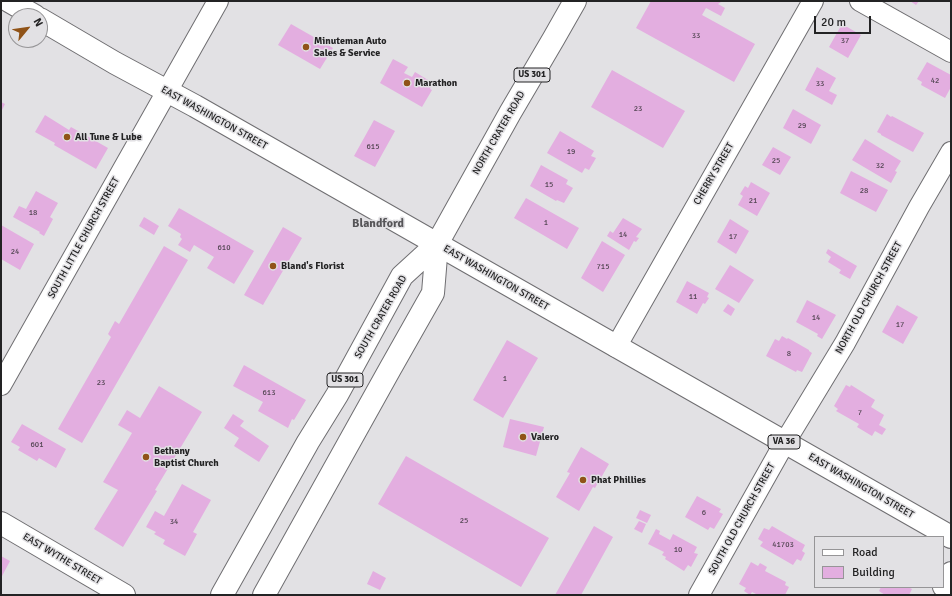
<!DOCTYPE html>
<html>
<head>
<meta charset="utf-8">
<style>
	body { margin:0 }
	#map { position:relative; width:952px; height:596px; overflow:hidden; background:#e2e1e4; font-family:Signika,sans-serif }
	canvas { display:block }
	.frame { position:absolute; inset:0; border:2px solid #232324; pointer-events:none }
	.legend { position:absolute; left:814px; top:536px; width:130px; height:52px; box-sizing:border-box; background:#e2e1e4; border:1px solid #969597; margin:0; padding:5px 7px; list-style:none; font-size:12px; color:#232324 }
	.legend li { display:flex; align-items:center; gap:8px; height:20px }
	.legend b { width:20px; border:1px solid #969597 }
	.north { position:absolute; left:8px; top:8px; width:40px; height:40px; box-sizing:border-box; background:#e2e1e4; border:1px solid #969597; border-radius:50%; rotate:61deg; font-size:11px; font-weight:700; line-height:16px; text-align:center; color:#232324 }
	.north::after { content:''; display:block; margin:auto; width:14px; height:18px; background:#905317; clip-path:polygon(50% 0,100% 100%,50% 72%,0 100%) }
	.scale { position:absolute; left:814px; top:16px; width:57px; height:18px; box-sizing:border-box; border:2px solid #232324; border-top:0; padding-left:5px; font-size:12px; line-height:14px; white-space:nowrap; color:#232324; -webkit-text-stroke:3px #e2e1e4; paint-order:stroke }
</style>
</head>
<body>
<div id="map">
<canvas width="952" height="596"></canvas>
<div class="frame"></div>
<ul class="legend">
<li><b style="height:5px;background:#fff"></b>Road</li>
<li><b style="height:11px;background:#e3aee0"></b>Building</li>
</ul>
<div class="north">N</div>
<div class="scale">20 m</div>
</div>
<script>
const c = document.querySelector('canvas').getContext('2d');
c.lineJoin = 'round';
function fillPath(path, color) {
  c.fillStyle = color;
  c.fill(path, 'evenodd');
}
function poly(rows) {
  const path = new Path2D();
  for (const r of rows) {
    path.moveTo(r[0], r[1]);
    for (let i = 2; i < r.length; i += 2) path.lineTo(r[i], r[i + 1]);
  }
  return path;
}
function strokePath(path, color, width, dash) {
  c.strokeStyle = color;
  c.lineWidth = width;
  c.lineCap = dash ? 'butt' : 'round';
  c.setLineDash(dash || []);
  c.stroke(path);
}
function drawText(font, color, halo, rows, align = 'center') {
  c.font = font + ' Signika,sans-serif';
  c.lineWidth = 3;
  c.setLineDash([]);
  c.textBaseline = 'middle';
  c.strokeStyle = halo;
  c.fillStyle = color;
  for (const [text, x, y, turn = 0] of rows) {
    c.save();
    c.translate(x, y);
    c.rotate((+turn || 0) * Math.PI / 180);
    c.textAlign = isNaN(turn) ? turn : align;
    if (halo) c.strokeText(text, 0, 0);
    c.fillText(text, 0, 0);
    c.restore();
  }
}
fillPath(poly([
	[651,1,720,1,721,2,718,4,725,8,721,16,706,8,702,15,755,44,734,82,636,28],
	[910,1,919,1,916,5],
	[291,24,333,48,320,69,278,45],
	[842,24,861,35,848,58,829,47],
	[393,59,408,67,404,73,412,77,415,72,433,83,430,89,432,90,422,107,380,83],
	[927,62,951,75,951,87,945,98,921,85,922,82,917,79],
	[817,67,836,78,829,91,837,95,832,105,805,90],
	[612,70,685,111,663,148,591,107],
	[1,102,5,104,1,112],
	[793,109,821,125,811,144,783,128],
	[887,114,891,117,892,116,924,133,913,152,881,135,881,134,877,132],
	[45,115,69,130,71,127,108,148,96,169,54,145,55,143,35,132],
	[374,120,395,131,375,167,354,156],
	[560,131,594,151,591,156,596,158,589,170,585,168,582,173,547,153],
	[865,139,901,161,895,171,897,172,891,183,852,160],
	[773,147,791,157,780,175,762,165],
	[541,165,568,180,566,184,573,188,564,203,557,200,556,201,530,186],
	[851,171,888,190,876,212,840,193],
	[751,182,770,193,757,216,738,205,743,196,740,194,745,186,748,188],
	[36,191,58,203,50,217,53,219,44,236,39,233,40,232,13,217,19,206,26,209],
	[526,198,579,228,567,249,514,218],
	[179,208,254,251,234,284,207,268,214,257,194,245,190,252,178,245,182,239,180,237,181,234,168,226],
	[144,217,159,226,154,235,139,226],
	[623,218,642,229,636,237,639,238,636,242,634,241,629,250,607,236,610,231,613,233],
	[730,219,749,231,736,254,717,242],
	[1,225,34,244,20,270,1,259],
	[283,227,302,238,263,305,244,295],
	[602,241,625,255,603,292,581,278],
	[164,246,188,260,82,443,58,429,111,337,108,334,115,321,119,324],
	[828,249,857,266,850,279,839,273,841,270,828,262,831,257,826,253],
	[730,265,754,280,739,303,715,289],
	[687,281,709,293,707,297,709,298,705,304,703,303,697,314,676,302],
	[807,300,836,315,822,339,817,336,818,334,796,322],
	[728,304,735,309,731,316,723,311],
	[897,305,918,317,903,344,882,332],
	[782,336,787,339,788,338,809,350,809,351,812,353,802,372,797,370,796,372,766,356,775,339,779,341],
	[507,340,538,358,503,418,473,400],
	[244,365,306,400,294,420,292,419,288,428,258,411,263,402,233,386],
	[846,385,850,387,851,385,875,400,871,407,884,415,879,425,886,429,882,435,875,431,872,436,857,427,859,424,836,411,838,409,834,406],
	[159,386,202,412,155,490,157,491,123,547,94,529,118,490,103,482,132,433,118,425,127,410,140,418],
	[233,414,244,421,240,426,269,446,259,462,234,446,239,438,224,428],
	[510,419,544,427,536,456,503,447],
	[22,424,66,449,56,468,39,458,37,461,18,450,20,447,11,442],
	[581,447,609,464,595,488,593,487,579,511,556,497,570,473,567,472],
	[406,456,549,538,521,587,378,504],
	[182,484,211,500,193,532,197,534,185,556,163,544,165,540,154,534,156,532,146,527,155,511,164,516],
	[697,496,721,509,719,512,723,514,714,529,710,527,708,530,685,517],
	[640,510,651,515,647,523,636,518],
	[639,521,646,524,642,533,634,529],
	[594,526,613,537,581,595,555,595],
	[772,526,805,545,802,551,805,553,801,561,797,559,793,565,760,546,763,542,758,539,764,528,769,530],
	[656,529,660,531,659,534,670,540,673,534,697,547,694,553,698,554,691,567,688,565,684,571,665,559,666,557,662,555,664,552,648,544],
	[1,556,10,561,1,578],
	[751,562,758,566,760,563,767,567,765,571,786,582,785,585,789,587,785,595,758,595,752,592,750,595,744,591,746,588,739,584],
	[373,571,386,578,380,590,367,584],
	[881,587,908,587,912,589,909,595,885,595,879,591]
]), '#e3aee0');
const street = poly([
	[860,1,951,52],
	[616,347,813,1],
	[1,385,218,1],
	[943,587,951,572],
	[699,595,785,442,845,343,919,207,951,152]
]);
const primary = poly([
	[222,595,308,442,337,395,402,276,437,244,510,113,554,38,575,1],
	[264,595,390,369,433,293,437,244]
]);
const highway = poly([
	[9,1,35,16],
	[40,19,115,63,195,106,951,537],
	[1,523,124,595]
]);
strokePath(street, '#6f6e71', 22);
strokePath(primary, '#6f6e71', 24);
strokePath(highway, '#6f6e71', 24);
strokePath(street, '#fff', 20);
strokePath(primary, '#fff', 22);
strokePath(highway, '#fff', 22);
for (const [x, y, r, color] of [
	[306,47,4,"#905317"],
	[407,83,4,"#905317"],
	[67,137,4,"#905317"],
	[273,266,4,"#905317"],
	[523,437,4,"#905317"],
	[146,457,4,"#905317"],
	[583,480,4,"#905317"]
]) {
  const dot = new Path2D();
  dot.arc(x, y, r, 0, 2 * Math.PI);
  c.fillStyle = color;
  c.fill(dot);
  strokePath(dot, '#e2e1e4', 1.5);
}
drawText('8px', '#534653', null, [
	["33",696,36],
	["37",845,41],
	["42",935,81],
	["33",820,84],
	["23",638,109],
	["29",802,126],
	["615",373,147],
	["19",571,152],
	["25",776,161],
	["32",880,166],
	["15",549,185],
	["28",864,191],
	["21",753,201],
	["18",33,213],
	["1",546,223],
	["14",623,235],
	["17",733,237],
	["610",224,248],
	["24",15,252],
	["715",603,267],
	["11",693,297],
	["14",816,318],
	["17",900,325],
	["8",789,354],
	["1",505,379],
	["23",101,383],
	["613",269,393],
	["7",860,413],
	["601",37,445],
	["6",704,513],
	["25",464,521],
	["34",174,522],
	["41703",783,545],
	["10",678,550]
]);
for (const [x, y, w] of [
	[532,75,36],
	[345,380,36],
	[784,442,32]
]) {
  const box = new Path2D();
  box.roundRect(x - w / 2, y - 7, w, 14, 3);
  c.fillStyle = '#e2e1e4';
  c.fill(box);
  strokePath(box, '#232324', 1);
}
drawText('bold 9px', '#232324', null, [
	["US 301",532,75],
	["US 301",345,380],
	["VA 36",784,442]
]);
drawText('bold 10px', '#232324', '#e2e1e4', [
	["Minuteman Auto",314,41],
	["Sales & Service",314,53],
	["Marathon",415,83],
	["All Tune & Lube",75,137],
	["Bland's Florist",281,266],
	["Valero",531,437],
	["Bethany",154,451],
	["Baptist Church",154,463],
	["Phat Phillies",591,480]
], 'left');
drawText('10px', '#232324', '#e2e1e4', [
	["EAST WASHINGTON STREET",214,118,29],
	["NORTH CRATER ROAD",499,133,-60],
	["CHERRY STREET",714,174,-60],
	["SOUTH LITTLE CHURCH STREET",84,238,-61],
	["EAST WASHINGTON STREET",496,278,30],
	["NORTH OLD CHURCH STREET",869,298,-61],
	["SOUTH CRATER ROAD",381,317,-60],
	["EAST WASHINGTON STREET",861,486,30],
	["SOUTH OLD CHURCH STREET",742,519,-61],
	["EAST WYTHE STREET",62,559,31]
]);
drawText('bold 12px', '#565558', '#e2e1e4', [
	["Blandford",378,224]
]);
</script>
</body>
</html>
